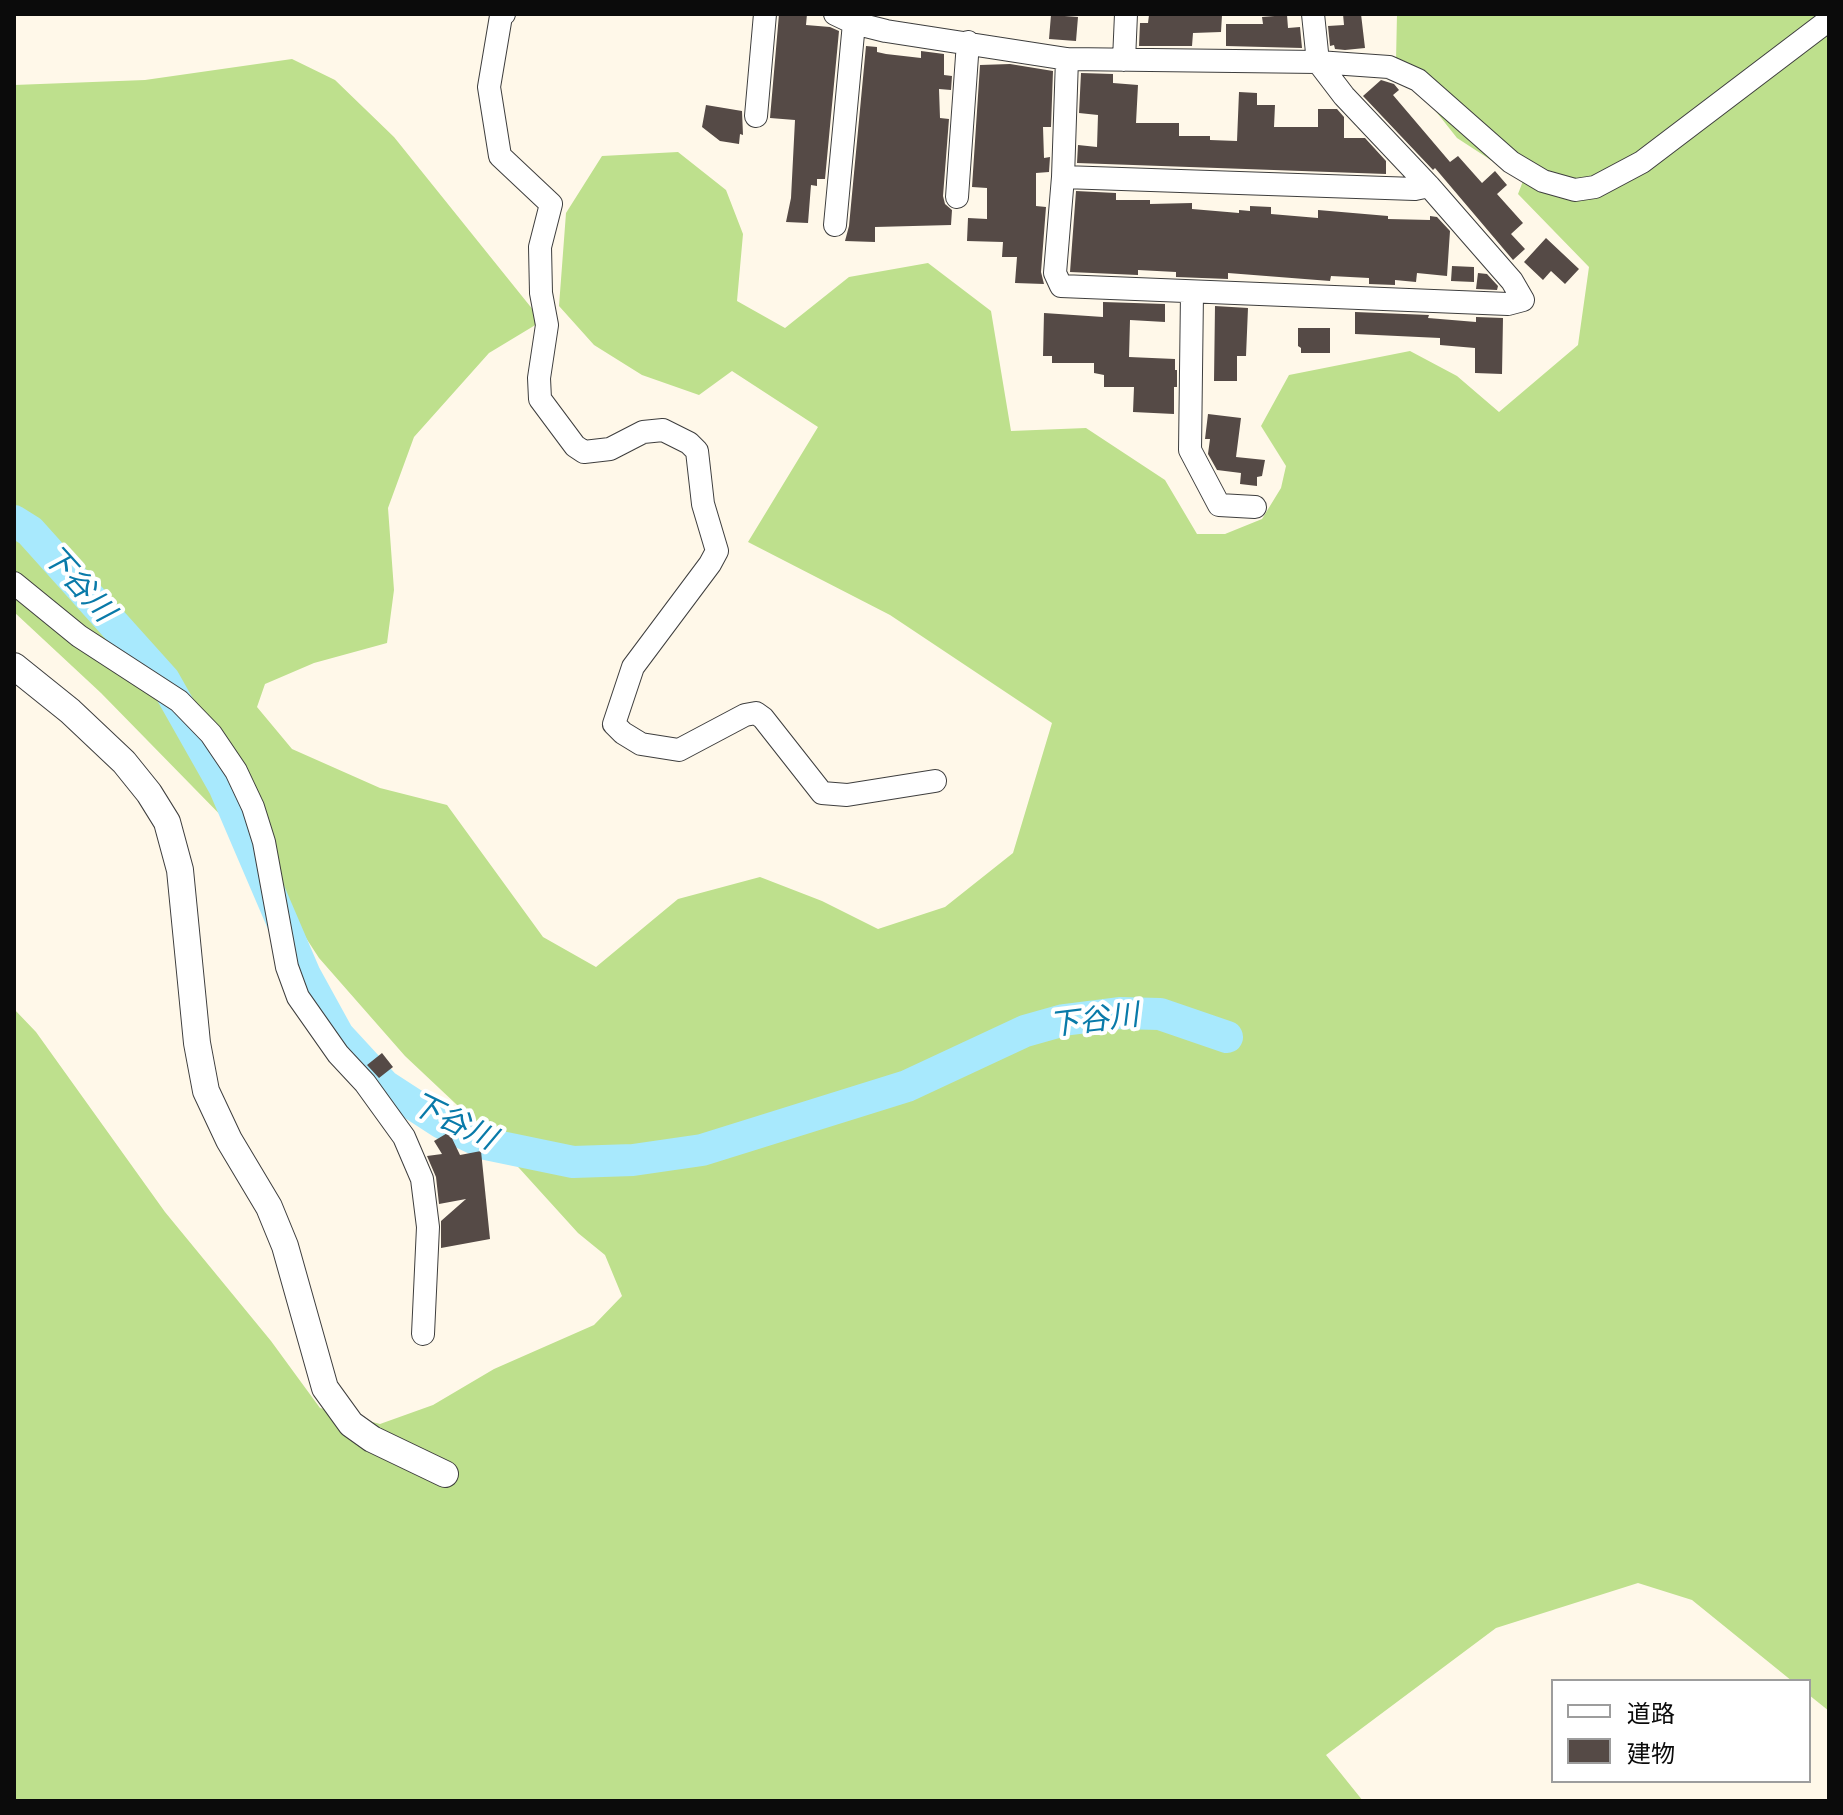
<!DOCTYPE html>
<html>
<head>
<meta charset="utf-8">
<style>
	body { margin:0 }
	#map { position:relative; width:1843px; height:1815px; overflow:hidden; background:#fff8e9; font-family:"Roboto Serif","Noto Sans JP",serif }
	canvas { display:block }
	.frame { position:absolute; inset:0; border:16px solid #0b0b0b; pointer-events:none }
	.legend { position:absolute; left:1551px; top:1679px; width:260px; height:104px; box-sizing:border-box; background:#fff; border:2px solid #9d9d9d; margin:0; padding:10px 14px; list-style:none; font-size:24px; color:#0b0b0b }
	.legend li { display:flex; align-items:center; gap:16px; height:40px }
	.legend b { width:40px; border:2px solid #9d9d9d }
</style>
</head>
<body>
<div id="map">
<canvas width="1843" height="1815"></canvas>
<div class="frame"></div>
<ul class="legend">
<li><b style="height:10px;background:#fff"></b>道路</li>
<li><b style="height:22px;background:#554a46"></b>建物</li>
</ul>
</div>
<script>
const c = document.querySelector('canvas').getContext('2d');
c.lineJoin = 'round';
function fillPath(path, color) {
  c.fillStyle = color;
  c.fill(path, 'evenodd');
}
function poly(rows) {
  const path = new Path2D();
  for (const r of rows) {
    path.moveTo(r[0], r[1]);
    for (let i = 2; i < r.length; i += 2) path.lineTo(r[i], r[i + 1]);
  }
  return path;
}
function strokePath(path, color, width, dash) {
  c.strokeStyle = color;
  c.lineWidth = width;
  c.lineCap = dash ? 'butt' : 'round';
  c.setLineDash(dash || []);
  c.stroke(path);
}
function drawText(font, color, halo, rows, align = 'center') {
  c.font = font + ' "Roboto Serif","Noto Sans JP",serif';
  c.lineWidth = 8;
  c.setLineDash([]);
  c.textBaseline = 'middle';
  c.strokeStyle = halo;
  c.fillStyle = color;
  for (const [text, x, y, turn = 0] of rows) {
    c.save();
    c.translate(x, y);
    c.rotate((+turn || 0) * Math.PI / 180);
    c.textAlign = isNaN(turn) ? turn : align;
    if (halo) c.strokeText(text, 0, 0);
    c.fillText(text, 0, 0);
    c.restore();
  }
}
fillPath(poly([
	[1397,14,1829,14,1829,1711,1809,1695,1809,1681,1792,1681,1692,1600,1638,1583,1496,1628,1326,1755,1363,1801,14,1801,14,1009,36,1032,165,1212,271,1341,320,1408,380,1424,433,1405,494,1369,594,1325,622,1296,605,1255,578,1233,490,1136,405,1056,319,958,238,833,101,693,14,612,14,85,145,80,292,59,335,80,394,137,542,321,489,353,414,437,388,508,394,590,387,643,314,663,265,684,257,707,292,749,380,788,447,805,543,937,596,967,678,899,760,877,822,901,878,929,945,907,1013,853,1052,723,890,615,748,542,818,427,732,371,699,395,642,375,594,345,559,306,566,213,602,156,678,152,726,190,743,234,737,301,785,328,849,277,928,263,991,311,1011,431,1086,428,1165,480,1197,534,1225,534,1262,519,1281,488,1286,466,1261,426,1289,375,1410,351,1457,376,1499,412,1578,345,1589,267,1518,194,1523,181,1457,138,1396,61]
]), '#bee08d');
strokePath(poly([
	[14,521,30,531,164,680,224,786,305,975,338,1035,385,1086,442,1123,486,1144,573,1162,633,1160,702,1150,907,1086,1025,1031,1064,1020,1119,1013,1160,1014,1227,1037]
]), '#a8e9fd', 32);
fillPath(poly([
	[779,14,807,14,806,25,830,27,839,31,825,179,817,179,817,186,811,185,808,223,786,222,791,198,795,120,770,118],
	[1343,14,1361,14,1365,48,1345,50,1335,49,1334,45,1330,46,1328,26,1344,25],
	[1051,15,1078,17,1076,41,1049,39],
	[1149,15,1222,15,1221,32,1193,33,1192,46,1139,46,1140,23,1148,23],
	[1287,15,1288,28,1300,27,1302,48,1226,46,1226,24,1263,24,1262,17],
	[866,46,877,47,877,52,886,54,921,58,921,51,944,54,944,75,952,76,951,90,939,89,940,118,949,119,943,196,945,204,952,210,951,225,875,227,875,242,845,241,849,226],
	[1010,64,1053,71,1051,127,1043,127,1044,158,1050,157,1049,172,1036,173,1036,206,1046,207,1041,272,1044,284,1015,283,1017,257,1002,257,1003,242,967,241,968,218,987,219,987,188,972,187,980,65],
	[1081,73,1113,74,1113,83,1138,85,1136,123,1179,123,1179,136,1210,136,1210,140,1237,141,1239,92,1257,93,1257,105,1275,105,1274,127,1318,127,1318,109,1337,109,1344,117,1344,138,1365,138,1386,161,1386,174,1077,163,1078,145,1097,147,1098,115,1079,113],
	[1381,80,1394,84,1399,90,1393,95,1450,162,1458,156,1482,183,1495,171,1507,185,1497,194,1523,223,1511,234,1525,249,1513,260,1435,168,1433,170,1363,96],
	[706,105,742,111,743,135,740,134,739,144,720,141,702,127],
	[1076,191,1116,193,1116,200,1150,200,1150,204,1192,203,1192,209,1239,213,1239,210,1250,211,1250,206,1271,207,1271,214,1318,218,1318,210,1388,216,1388,219,1430,220,1430,216,1437,217,1450,231,1447,276,1417,273,1416,282,1395,280,1395,285,1369,284,1369,278,1331,276,1330,281,1228,273,1228,279,1176,277,1176,272,1138,270,1138,275,1070,272],
	[1546,238,1579,269,1565,284,1551,271,1543,280,1524,262],
	[1452,266,1474,267,1474,282,1451,281],
	[1478,273,1487,274,1498,286,1497,290,1476,289],
	[1103,302,1165,304,1165,322,1130,320,1129,357,1175,359,1175,370,1177,370,1177,387,1174,387,1174,414,1133,412,1134,387,1104,387,1104,375,1094,373,1094,363,1052,363,1052,356,1043,356,1044,313,1103,317],
	[1215,306,1248,308,1246,356,1237,356,1237,381,1214,381],
	[1355,312,1429,315,1428,318,1476,322,1476,317,1503,318,1502,374,1475,373,1475,348,1440,345,1440,338,1355,334],
	[1298,328,1330,328,1330,353,1301,353,1301,348,1298,346],
	[1208,414,1241,418,1236,457,1265,460,1262,476,1257,477,1257,486,1240,484,1241,473,1217,470,1208,454,1210,439,1205,439],
	[382,1053,393,1067,379,1078,367,1065],
	[449,1132,460,1155,481,1151,490,1239,441,1248,441,1221,466,1199,439,1204,436,1177,427,1156,442,1154,434,1141]
]), '#554a46');
const minor = poly([
	[504,14,501,16,489,87,500,156,551,204,540,247,541,293,547,325,539,378,540,399,575,446,584,452,610,449,643,432,663,430,689,443,697,451,703,504,717,551,710,564,633,667,614,724,623,733,641,744,679,750,745,715,756,713,763,718,822,793,847,795,935,781],
	[835,14,854,23,886,31,1067,59,1318,62,1389,67,1418,80,1511,162,1543,181,1575,190,1595,187,1642,162,1829,20],
	[1067,59,1063,177,1055,273,1061,286,1508,304,1523,300,1512,281,1429,186,1344,96,1318,62,1313,14],
	[1124,60,1126,14],
	[756,116,765,14],
	[1063,177,1415,189,1429,186],
	[957,197,968,42],
	[835,225,854,23],
	[1192,293,1190,450,1219,505,1255,507],
	[14,583,79,636,179,701,211,734,236,771,253,807,264,842,287,967,298,997,338,1054,365,1083,404,1137,422,1179,428,1227,423,1334]
]);
const tertiary = poly([
	[14,666,70,711,124,762,149,793,167,822,180,870,197,1043,206,1091,229,1140,269,1207,285,1246,325,1388,351,1424,372,1439,445,1474]
]);
strokePath(minor, '#3e3e3e', 24);
strokePath(tertiary, '#3e3e3e', 28);
strokePath(minor, '#fff', 22);
strokePath(tertiary, '#fff', 26);
drawText('italic 30px', '#097aa9', '#fff', [
	["下谷川",78,584,48],
	["下谷川",1094,1021,-7],
	["下谷川",453,1122,26]
]);
</script>
</body>
</html>
